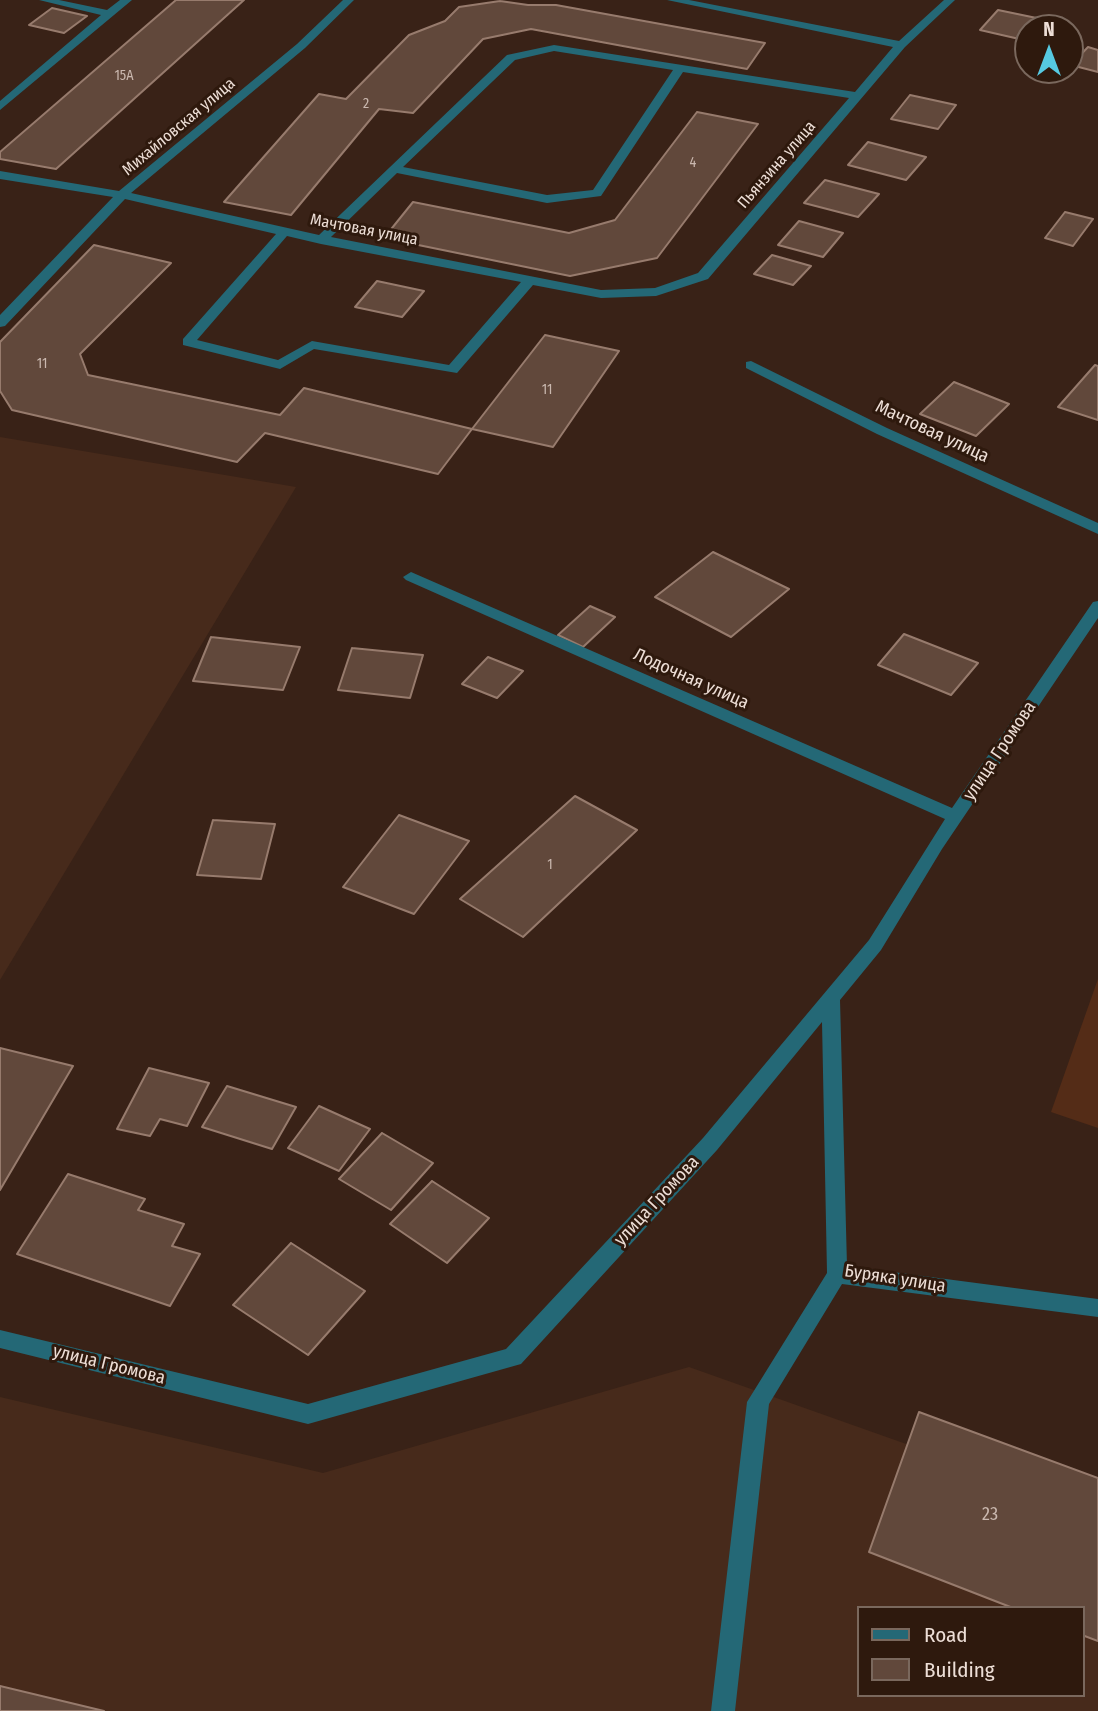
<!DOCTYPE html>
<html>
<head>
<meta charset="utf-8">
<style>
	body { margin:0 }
	#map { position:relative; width:1098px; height:1711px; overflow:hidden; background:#392217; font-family:"Fira Sans Condensed",sans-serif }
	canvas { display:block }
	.legend { position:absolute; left:857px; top:1606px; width:228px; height:91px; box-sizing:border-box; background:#2e190d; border:2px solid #7a685d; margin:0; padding:9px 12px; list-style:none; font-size:21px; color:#edded6 }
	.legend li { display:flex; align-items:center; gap:14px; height:35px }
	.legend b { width:35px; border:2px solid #7a685d }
	.north { position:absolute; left:1014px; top:14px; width:70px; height:70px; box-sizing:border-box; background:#2e190d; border:2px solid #7a685d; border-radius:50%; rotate:0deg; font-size:19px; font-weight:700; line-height:28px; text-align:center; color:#edded6 }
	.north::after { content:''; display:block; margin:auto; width:24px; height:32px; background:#56c9e1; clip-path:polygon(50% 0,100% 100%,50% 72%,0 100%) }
</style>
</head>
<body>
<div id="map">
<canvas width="1098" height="1711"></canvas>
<ul class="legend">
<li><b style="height:9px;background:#246876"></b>Road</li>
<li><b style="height:19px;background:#61483b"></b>Building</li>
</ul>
<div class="north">N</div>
</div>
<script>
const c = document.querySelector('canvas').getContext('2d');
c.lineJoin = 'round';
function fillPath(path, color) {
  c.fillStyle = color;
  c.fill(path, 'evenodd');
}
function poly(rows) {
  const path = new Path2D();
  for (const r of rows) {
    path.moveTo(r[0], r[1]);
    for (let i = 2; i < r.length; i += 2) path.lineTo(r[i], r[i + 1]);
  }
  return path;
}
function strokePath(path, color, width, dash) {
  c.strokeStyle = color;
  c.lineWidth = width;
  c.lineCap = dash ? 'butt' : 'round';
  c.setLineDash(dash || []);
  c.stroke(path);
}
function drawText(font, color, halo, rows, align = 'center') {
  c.font = font + ' "Fira Sans Condensed",sans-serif';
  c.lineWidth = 6;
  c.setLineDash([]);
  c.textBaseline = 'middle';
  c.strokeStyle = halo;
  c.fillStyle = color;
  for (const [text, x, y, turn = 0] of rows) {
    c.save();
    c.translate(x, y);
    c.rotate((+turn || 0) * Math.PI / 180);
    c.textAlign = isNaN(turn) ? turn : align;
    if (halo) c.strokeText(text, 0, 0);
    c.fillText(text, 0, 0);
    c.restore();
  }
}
fillPath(poly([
	[0,437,296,487,0,980],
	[689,1367,1098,1512,1098,1711,0,1711,0,1397,323,1473],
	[858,1608,1082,1608,1082,1695,858,1695]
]), '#472a1b');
fillPath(poly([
	[1098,979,1098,1128,1051,1112]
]), '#542c17');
const building = poly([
	[176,0,244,0,56,169,0,159,0,152,176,0],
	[500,1,528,5,556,5,765,43,747,69,531,29,483,39,413,113,379,109,291,215,224,202,319,94,346,99,409,35,445,21,459,7,500,1],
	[52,8,87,16,64,33,29,25,52,8],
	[998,10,1051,21,1045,28,1028,28,1028,41,980,30,998,10],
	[1088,47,1098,50,1098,72,1071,65,1088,47],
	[910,95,956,105,938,129,891,119,910,95],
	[697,112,758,124,657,258,570,276,384,238,413,202,569,233,615,220,697,112],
	[868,142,926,157,906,180,848,165,868,142],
	[825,180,879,194,858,217,804,203,825,180],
	[1065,212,1093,219,1073,246,1045,238,1065,212],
	[799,221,843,233,823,257,778,245,799,221],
	[94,245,171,263,80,354,88,375,280,415,304,388,472,429,438,474,265,433,237,462,12,410,0,391,0,342,94,245],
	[772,255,811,266,793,285,754,274,772,255],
	[377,281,424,291,402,317,355,307,377,281],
	[545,335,619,351,553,447,472,429,545,335],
	[1095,365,1098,366,1098,420,1058,407,1095,365],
	[954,382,1009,404,976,436,920,414,954,382],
	[713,552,789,589,731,637,655,597,713,552],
	[590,606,615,617,583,647,558,635,590,606],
	[904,634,978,663,951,695,878,665,904,634],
	[211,637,300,647,283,690,193,681,211,637],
	[352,648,423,655,410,698,338,690,352,648],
	[488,657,523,671,497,698,462,684,488,657],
	[575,796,637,830,523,937,460,899,575,796],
	[399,815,469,841,414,914,343,887,399,815],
	[213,820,275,824,261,879,197,875,213,820],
	[0,1048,73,1066,0,1190,0,1048],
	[149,1068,209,1083,187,1126,160,1119,150,1136,117,1129,149,1068],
	[227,1086,296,1107,272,1149,202,1127,227,1086],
	[319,1106,370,1129,339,1171,288,1148,319,1106],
	[382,1133,433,1163,391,1210,339,1179,382,1133],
	[68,1174,145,1199,138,1210,184,1224,172,1246,200,1254,170,1306,17,1254,68,1174],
	[432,1181,489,1218,447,1263,390,1224,432,1181],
	[291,1243,365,1291,308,1355,233,1305,291,1243],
	[919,1412,1098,1478,1098,1641,1082,1635,1082,1608,1013,1608,869,1552,919,1412],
	[0,1686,104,1711,0,1711,0,1686]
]);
fillPath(building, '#61483b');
strokePath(building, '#977b6d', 2);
fillPath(poly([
	[39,0,59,0,107,10,120,0,132,0,0,110,0,101,101,15,39,0],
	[343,0,354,0,305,48,131,193,319,235,507,55,554,45,855,92,893,47,667,0,689,0,899,41,944,0,955,0,905,47,708,279,656,296,601,298,533,285,457,373,314,349,280,369,183,345,183,339,276,234,125,199,5,326,0,327,0,315,113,197,0,179,0,171,119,191,297,44,343,0],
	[554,51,673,70,593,190,547,195,403,167,515,60,554,51],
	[683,72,849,98,698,273,655,288,601,290,331,237,397,173,547,203,601,196,683,72],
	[287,236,321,244,521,282,449,365,312,341,278,360,197,340,287,236],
	[751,361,887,428,1098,523,1098,534,877,434,746,368,746,362,751,361],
	[411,572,952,808,1093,602,1098,601,1098,618,942,849,881,950,840,1000,847,1266,1098,1299,1098,1317,842,1284,769,1404,735,1711,711,1711,747,1402,827,1273,822,1022,717,1150,521,1364,308,1424,0,1348,0,1330,308,1404,506,1349,703,1138,869,940,945,819,406,580,403,577,411,572]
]), '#246876');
drawText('14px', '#cab8af', null, [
	["15А",124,76],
	["2",366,104],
	["4",693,163],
	["11",42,364],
	["11",547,390],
	["1",550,865]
]);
drawText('16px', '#edded6', '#2e190d', [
	["Михайловская улица",179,127,-40],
	["Пьянзина улица",777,165,-49],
	["Мачтовая улица",364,230,11]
]);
drawText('18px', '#edded6', '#2e190d', [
	["Мачтовая улица",932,432,25],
	["Лодочная улица",691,679,24],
	["улица Громова",1000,751,-56],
	["улица Громова",657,1201,-47],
	["Буряка улица",895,1279,9],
	["улица Громова",109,1365,14]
]);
drawText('18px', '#cab8af', null, [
	["23",990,1515]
]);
</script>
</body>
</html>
